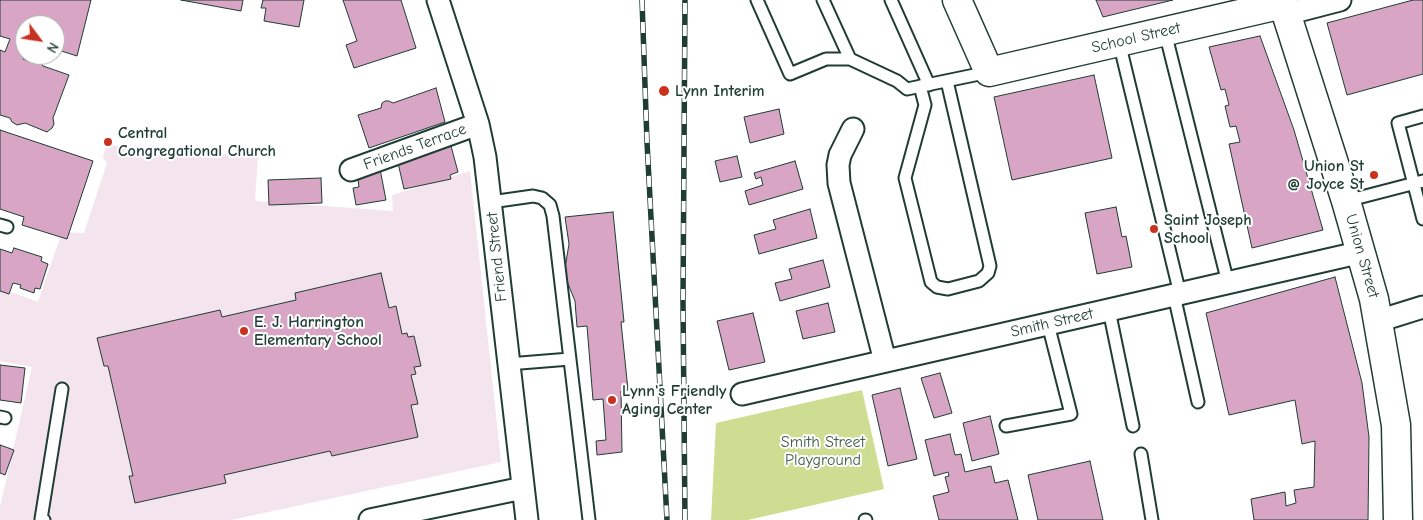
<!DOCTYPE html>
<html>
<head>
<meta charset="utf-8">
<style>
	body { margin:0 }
	#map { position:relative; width:1423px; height:520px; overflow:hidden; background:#fff; font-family:"Comic Neue",sans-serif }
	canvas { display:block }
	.north { position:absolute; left:15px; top:15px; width:50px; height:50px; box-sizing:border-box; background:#fff; border:1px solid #a5b1ae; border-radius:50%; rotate:121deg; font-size:14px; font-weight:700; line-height:20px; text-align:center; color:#1f3d34 }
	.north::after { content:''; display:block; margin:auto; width:18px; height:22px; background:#c8321e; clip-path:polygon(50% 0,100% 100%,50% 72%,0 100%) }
</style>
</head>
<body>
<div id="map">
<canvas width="1423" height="520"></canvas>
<div class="north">N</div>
</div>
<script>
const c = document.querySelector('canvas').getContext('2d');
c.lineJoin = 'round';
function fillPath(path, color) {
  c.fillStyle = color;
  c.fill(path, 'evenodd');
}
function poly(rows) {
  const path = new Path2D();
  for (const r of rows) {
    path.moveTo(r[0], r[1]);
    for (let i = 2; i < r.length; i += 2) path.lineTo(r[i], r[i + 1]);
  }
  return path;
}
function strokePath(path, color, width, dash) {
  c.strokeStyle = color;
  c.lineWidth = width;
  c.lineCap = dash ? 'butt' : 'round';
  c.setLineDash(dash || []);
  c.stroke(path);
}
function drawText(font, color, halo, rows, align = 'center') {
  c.font = font + ' "Comic Neue",sans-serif';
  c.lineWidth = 4;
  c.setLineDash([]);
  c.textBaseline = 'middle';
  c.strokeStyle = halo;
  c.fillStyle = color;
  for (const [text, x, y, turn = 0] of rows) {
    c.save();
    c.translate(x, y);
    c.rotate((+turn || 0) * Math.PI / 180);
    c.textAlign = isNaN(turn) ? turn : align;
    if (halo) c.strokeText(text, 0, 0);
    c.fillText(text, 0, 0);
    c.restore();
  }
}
fillPath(poly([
	[106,145,258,157,255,201,393,211,392,195,470,171,501,462,231,520,0,520,0,507,32,367,0,361,0,288,38,302,62,232,84,233,107,163,103,158]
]), '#f3e4ed');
fillPath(poly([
	[862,390,884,489,748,520,711,520,716,423]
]), '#cdde92');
const building = poly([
	[0,0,91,0,77,56,55,49,55,25,25,25,25,53,23,59,31,62,39,61,43,66,69,75,53,118,54,124,52,128,47,132,25,123,17,125,12,122,10,118,0,115,0,50,5,52,10,39,0,36,0,0],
	[181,0,243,0,241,11,181,0],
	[263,0,304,0,299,27,264,21,266,8,261,8,263,0],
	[343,0,401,0,416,48,354,68,346,45,357,41,343,0],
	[1096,0,1173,0,1103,17,1096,0],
	[1413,0,1423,0,1423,74,1347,95,1327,23,1413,0],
	[1260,36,1294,130,1323,230,1252,248,1229,144,1240,142,1236,126,1230,127,1225,106,1229,105,1225,89,1221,90,1209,47,1260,36],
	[1094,75,1112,158,1012,180,994,97,1094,75],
	[436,88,445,122,369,148,358,115,381,108,382,103,385,101,389,101,393,103,436,88],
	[779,109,784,134,750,143,744,117,779,109],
	[0,130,93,161,67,239,22,225,24,217,0,209,0,130],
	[451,146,458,172,450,175,451,179,404,189,398,163,451,146],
	[737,156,742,177,720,182,715,161,737,156],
	[795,161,803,189,749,205,745,191,763,185,761,177,756,179,754,173,795,161],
	[380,169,386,200,356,205,353,188,359,187,357,173,380,169],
	[321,178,322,203,269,205,268,180,321,178],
	[1116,207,1122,237,1126,236,1132,267,1097,274,1085,213,1116,207],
	[810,209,817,238,759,254,754,235,776,229,773,220,810,209],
	[613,212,624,322,621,322,628,390,621,391,622,452,597,455,596,441,606,440,603,399,593,400,587,326,577,327,575,301,564,274,569,244,565,217,613,212],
	[14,248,42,257,41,261,48,264,40,289,35,288,34,293,20,288,21,285,13,283,9,294,0,291,0,249,12,253,14,248],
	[823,260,830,287,780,301,775,283,792,279,789,269,823,260],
	[381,273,389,308,396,306,402,334,407,333,408,337,414,336,421,366,414,367,416,374,411,375,418,404,411,405,418,437,332,456,330,451,224,475,226,483,135,503,129,476,133,476,108,366,104,366,97,338,220,310,222,317,296,300,295,293,381,273],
	[1335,277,1362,383,1369,437,1368,520,1254,520,1251,499,1285,492,1286,506,1296,503,1294,490,1314,487,1315,441,1302,444,1295,400,1229,415,1206,313,1335,277],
	[828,303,835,332,803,339,796,311,828,303],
	[753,313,765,362,729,370,717,321,753,313],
	[0,365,25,368,21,403,0,400,0,365],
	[940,373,952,413,934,418,921,378,940,373],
	[900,388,917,459,888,466,872,395,900,388],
	[990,416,999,454,972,461,963,423,990,416],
	[950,434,955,455,961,454,965,472,991,466,995,483,1008,480,1018,520,939,520,933,496,949,492,945,477,949,476,948,472,934,476,925,440,950,434],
	[0,445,14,450,5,475,0,473,0,445],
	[1090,461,1103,520,1038,520,1028,475,1090,461]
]);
fillPath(building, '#d8a6c4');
strokePath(building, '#1f3d34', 1);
const service = poly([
	[757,0,790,74,826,59,850,59],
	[823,0,850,59,897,81,907,89,989,72],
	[891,0,929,85],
	[1165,32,1228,283],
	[1119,42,1180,294],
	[920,86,925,105,905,178,931,282,937,287,948,289,979,281,988,273,990,266,947,81],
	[1423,116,1398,123,1423,219],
	[1346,201,1423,181],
	[491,202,533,196,542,198,550,205,553,216,589,520],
	[0,225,7,227],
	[1174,295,1198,402],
	[1109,310,1133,426],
	[508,364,570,359],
	[0,417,5,418],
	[1006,426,1071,414,1048,324],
	[1141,454,1152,520],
	[44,520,41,519,62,389],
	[865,520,866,520]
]);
const minor = poly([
	[438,0,478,124,485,157,527,520],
	[1286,14,1340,0],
	[853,129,840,155,838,165,839,183,885,361],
	[351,170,478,124],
	[1378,321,1423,307],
	[742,394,1362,252],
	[370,520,523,488]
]);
const tertiary = poly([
	[957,0,989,72,1283,4]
]);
const secondary = poly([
	[1282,0,1346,201,1374,299,1396,425,1398,520]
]);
strokePath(service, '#1f3d34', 15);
strokePath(minor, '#1f3d34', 25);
strokePath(tertiary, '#1f3d34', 31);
strokePath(secondary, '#1f3d34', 31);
strokePath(service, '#fff', 11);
strokePath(minor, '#fff', 21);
strokePath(tertiary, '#fff', 28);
strokePath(secondary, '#fff', 28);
const rail = poly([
	[642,0,647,142,667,520],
	[685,520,683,302,685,0]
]);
strokePath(rail, '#1f3d34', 5.5);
strokePath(rail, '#fff', 4, [11]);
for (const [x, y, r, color] of [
	[664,91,6,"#c8321e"],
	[108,142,5,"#c8321e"],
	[1374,175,5,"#c8321e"],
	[1154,229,5,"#c8321e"],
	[244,331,5,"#c8321e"],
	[612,400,5,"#c8321e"]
]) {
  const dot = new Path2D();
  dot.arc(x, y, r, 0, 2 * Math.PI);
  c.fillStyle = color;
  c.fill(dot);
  strokePath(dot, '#fff', 2);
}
drawText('16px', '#1f3d34', '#fff', [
	["School Street",1136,38,-13],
	["Friends Terrace",415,147,-20],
	["Union Street",1362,256,74],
	["Friend Street",497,257,-96],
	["Smith Street",1052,323,-13]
]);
drawText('bold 16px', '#1f3d34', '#fff', [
	["Lynn Interim",675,91],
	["Central",118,133],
	["Congregational Church",118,151],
	["Union St",1364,166,"right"],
	["@ Joyce St",1364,184,"right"],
	["Saint Joseph",1164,220],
	["School",1164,238],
	["E. J. Harrington",254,322],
	["Elementary School",254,340],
	["Lynn's Friendly",622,391],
	["Aging Center",622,409]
], 'left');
drawText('16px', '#425d47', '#fff', [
	["Smith Street",823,442],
	["Playground",823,460]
]);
</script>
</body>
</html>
